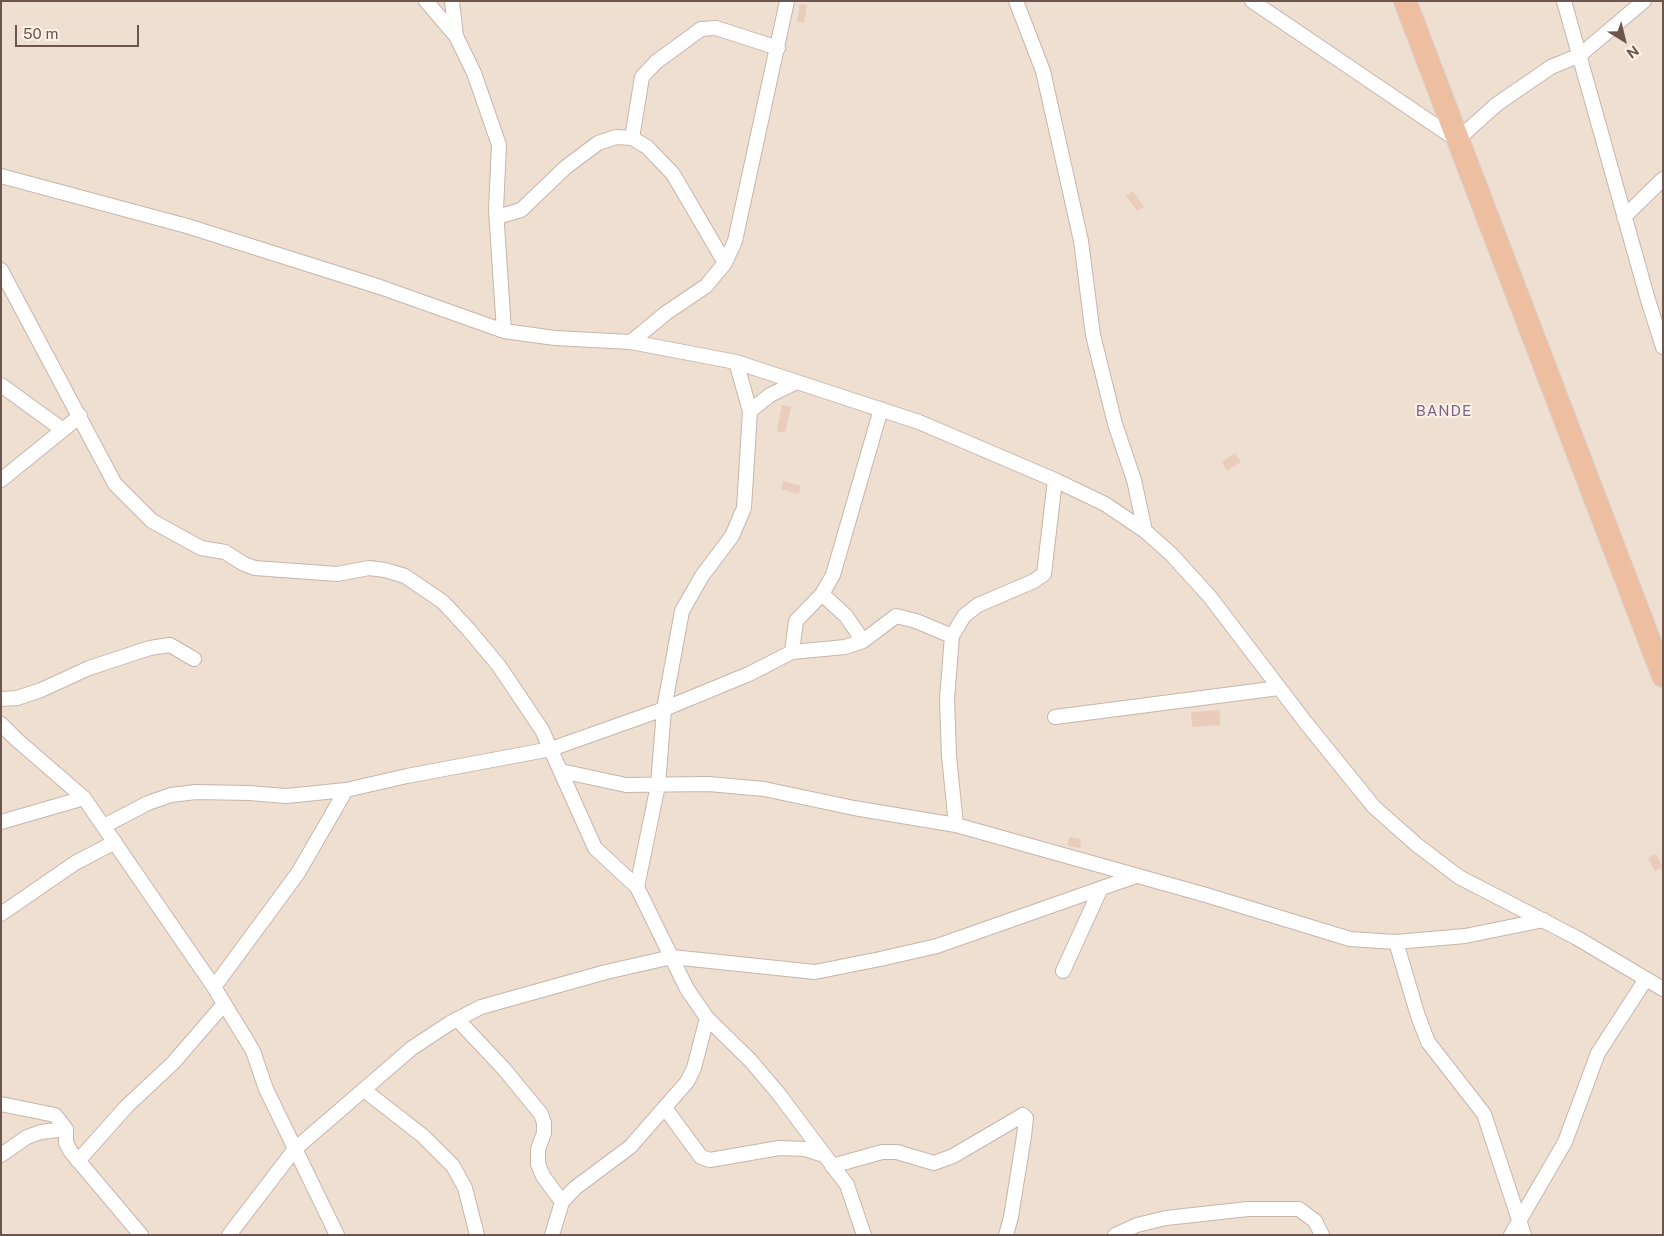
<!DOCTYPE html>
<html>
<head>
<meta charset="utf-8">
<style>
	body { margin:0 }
	#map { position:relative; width:1664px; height:1236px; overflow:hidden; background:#f8eee1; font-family:"Public Sans",sans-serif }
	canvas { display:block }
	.frame { position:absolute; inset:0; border:2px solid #6c554c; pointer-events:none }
	.north { position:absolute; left:1599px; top:15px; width:50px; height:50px; -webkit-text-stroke:4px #fcf2e7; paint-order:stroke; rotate:144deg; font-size:14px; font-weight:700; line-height:20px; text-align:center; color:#6c554c }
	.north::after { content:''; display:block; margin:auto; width:18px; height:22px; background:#6c554c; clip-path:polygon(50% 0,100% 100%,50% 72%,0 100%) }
	.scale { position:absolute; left:15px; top:25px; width:124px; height:22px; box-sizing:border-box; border:2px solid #6c554c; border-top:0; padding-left:6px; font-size:15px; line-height:18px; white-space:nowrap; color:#6c554c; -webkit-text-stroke:4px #fcf2e7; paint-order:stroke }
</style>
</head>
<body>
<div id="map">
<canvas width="1664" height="1236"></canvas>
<div class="frame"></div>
<div class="north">N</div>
<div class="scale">50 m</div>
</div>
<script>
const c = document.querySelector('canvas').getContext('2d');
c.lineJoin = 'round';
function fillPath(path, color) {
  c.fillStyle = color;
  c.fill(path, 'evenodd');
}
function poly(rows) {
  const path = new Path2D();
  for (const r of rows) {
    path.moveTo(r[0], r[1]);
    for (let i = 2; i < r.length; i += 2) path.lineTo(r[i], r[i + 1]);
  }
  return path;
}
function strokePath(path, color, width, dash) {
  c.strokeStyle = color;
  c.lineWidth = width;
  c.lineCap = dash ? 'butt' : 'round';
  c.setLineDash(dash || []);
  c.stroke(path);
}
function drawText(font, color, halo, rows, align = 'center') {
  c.font = font + ' "Public Sans",sans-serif';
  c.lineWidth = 4;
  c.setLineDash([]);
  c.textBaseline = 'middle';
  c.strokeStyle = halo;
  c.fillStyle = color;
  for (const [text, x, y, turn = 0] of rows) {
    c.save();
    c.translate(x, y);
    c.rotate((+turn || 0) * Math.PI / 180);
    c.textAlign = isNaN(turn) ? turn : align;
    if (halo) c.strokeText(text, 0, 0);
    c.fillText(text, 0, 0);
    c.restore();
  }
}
fillPath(poly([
	[1,1,1663,1,1663,1235,1,1235]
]), '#efdfd1');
fillPath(poly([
	[800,4,807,5,804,23,797,22],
	[1133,191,1144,207,1137,211,1126,196],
	[782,405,791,407,785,433,777,431],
	[1235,453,1241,462,1227,471,1222,462],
	[783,481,801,486,799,494,781,489],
	[1220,710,1220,725,1192,727,1191,712],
	[1069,837,1081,839,1080,848,1068,846],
	[1656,854,1663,867,1655,871,1648,858]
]), '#eaccbd');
const minor = poly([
	[426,1,456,36,474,73,499,145,496,210,504,331],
	[452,1,456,36],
	[1016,1,1043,71,1081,241,1093,335,1115,424,1134,480,1145,531],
	[1252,1,1457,140,1497,104,1551,67,1580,55,1644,1],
	[1564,1,1648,300,1663,347],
	[632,138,642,77,656,62,701,29,716,28,778,48],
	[1,176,187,226,380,287,504,331,555,338,631,342,736,362,919,422,1055,480,1105,504,1145,531,1171,554,1210,597,1306,723,1374,807,1417,845,1459,877,1577,938,1663,989],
	[497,217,521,210,566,167,598,143,616,137,632,138,647,147,673,174,725,263],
	[1624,217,1663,179],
	[1,270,115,484,152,521,201,548,225,552,244,564,255,568,337,574,369,568,385,570,405,576,443,602,469,630,499,666,542,730,595,848,637,887,687,989,707,1018,750,1060,778,1093,847,1185,864,1235],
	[631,342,666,313,706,286,725,263,735,241,787,1],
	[1,385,63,430],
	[750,411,770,395,797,382],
	[1,480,80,416],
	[822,594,846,616,863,641],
	[792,652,796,621,822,594,833,575,881,409],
	[1,699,17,698,41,690,89,668,150,648,170,645,194,659],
	[1055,717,1279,688],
	[1,724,17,740,84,798,214,987,253,1051,266,1089,337,1235],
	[561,771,626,785,709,784,764,789,854,808,956,825,1206,895,1350,939,1396,942,1465,936,1544,920],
	[1,822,84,798],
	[956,825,949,756,947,699,952,636,964,616,978,605,1034,581,1044,574,1055,480],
	[104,826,148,803,171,795,196,792,249,793,286,796,346,790,407,776,551,749,664,709,749,674,792,652,845,647,863,641,896,616,916,621,952,636],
	[637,887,658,785,664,709,682,611,702,576,732,536,744,508,750,411,736,362],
	[1,914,75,863,115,842],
	[1396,942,1418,1016,1428,1042,1484,1114,1524,1235],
	[1063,971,1101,888],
	[214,987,298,873,346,790],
	[457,1019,504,1069,541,1114,544,1123,544,1133,538,1149,538,1164,543,1176,562,1202],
	[364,1090,423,1136,453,1166,465,1188,477,1235],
	[1,1104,55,1115,66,1129,66,1143,71,1152,141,1235],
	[665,1108,701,1157,710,1160,779,1148,805,1149,824,1155],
	[1,1155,27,1137,41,1132,66,1129],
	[78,1161,127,1106,173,1063,224,1004],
	[832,1166,882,1152,897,1152,934,1163,953,1156,1023,1115,1026,1118,1024,1136,1011,1217,1006,1235],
	[229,1235,295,1149,412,1048,450,1023,481,1007,606,972,672,957,815,972,880,959,937,946,1136,876],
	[552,1235,562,1202,575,1188,630,1147,687,1082,694,1068,707,1018],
	[1115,1235,1137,1225,1166,1218,1248,1209,1299,1209,1315,1221,1322,1235],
	[1511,1235,1565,1142,1598,1053,1646,979]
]);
const trunk = poly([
	[1405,1,1663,676]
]);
strokePath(minor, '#c7b5ab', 16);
strokePath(trunk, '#d6cfcd', 24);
strokePath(minor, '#fff', 14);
strokePath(trunk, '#edbea0', 22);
c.letterSpacing = '1px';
drawText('15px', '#7a6489', '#fcf2e7', [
	["BANDE",1444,411]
]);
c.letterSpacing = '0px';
</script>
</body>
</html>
